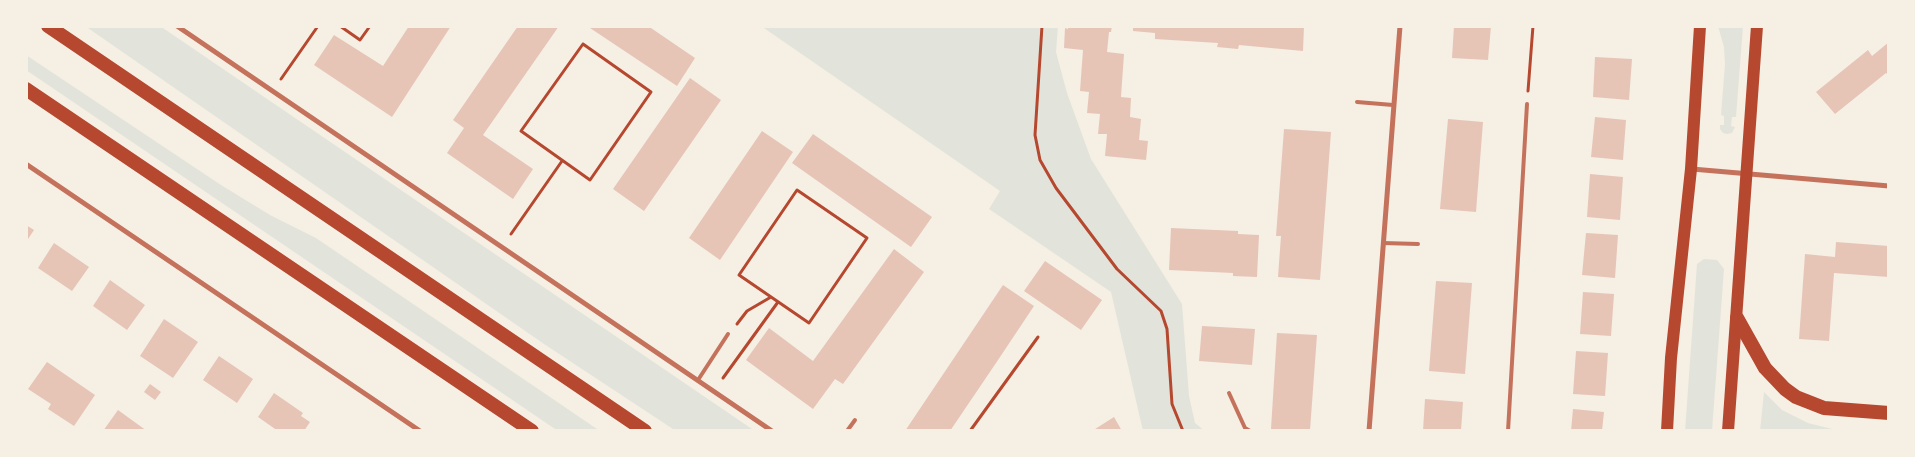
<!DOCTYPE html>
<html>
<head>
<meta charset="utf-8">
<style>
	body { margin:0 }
	#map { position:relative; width:1915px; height:457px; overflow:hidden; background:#f6efe4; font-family:"DejaVu Sans",sans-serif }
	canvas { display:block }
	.frame { position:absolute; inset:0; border:28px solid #f6efe4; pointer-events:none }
</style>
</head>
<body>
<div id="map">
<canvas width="1915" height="457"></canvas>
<div class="frame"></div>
</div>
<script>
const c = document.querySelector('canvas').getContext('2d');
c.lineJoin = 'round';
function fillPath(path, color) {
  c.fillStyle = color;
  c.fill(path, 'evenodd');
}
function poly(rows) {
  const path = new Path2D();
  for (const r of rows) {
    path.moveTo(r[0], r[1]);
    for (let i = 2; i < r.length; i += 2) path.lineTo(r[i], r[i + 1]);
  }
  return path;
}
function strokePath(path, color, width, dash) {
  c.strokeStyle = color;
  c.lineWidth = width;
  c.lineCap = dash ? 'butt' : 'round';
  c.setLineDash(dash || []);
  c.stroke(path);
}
fillPath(poly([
	[85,26,160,26,755,431,676,431,544,344],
	[761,26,1058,26,1056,52,1067,93,1091,159,1182,304,1189,396,1195,423,1205,431,1143,431,1111,292,989,209,1000,191],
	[1718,26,1743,26,1736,117,1732,117,1731,126,1735,127,1732,133,1727,134,1723,133,1720,129,1720,125,1724,125,1724,116,1721,115,1725,64,1724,47],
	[26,55,221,185,270,215,316,238,600,431,558,431,26,70],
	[1704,259,1717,260,1724,269,1712,431,1685,431,1697,264],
	[1764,392,1782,410,1808,423,1832,429,1852,431,1760,431]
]), '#e2e4dc');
fillPath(poly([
	[409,26,451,26,392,117,314,65,334,35,383,66],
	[518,26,559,26,483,135,533,169,513,199,447,153,464,128,453,120],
	[587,26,648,26,695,58,677,86],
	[1068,26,1112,26,1111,32,1109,32,1107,52,1124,54,1121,97,1131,98,1130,117,1141,119,1139,140,1148,141,1146,160,1105,156,1107,134,1098,134,1100,114,1087,113,1089,92,1080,91,1083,50,1064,48,1065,28,1068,29],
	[1133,26,1304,26,1303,51,1239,45,1238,49,1217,47,1218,43,1155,39,1155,33,1133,31],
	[1454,26,1491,26,1488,60,1452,58],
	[1889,42,1889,76,1886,73,1835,114,1816,92,1868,50,1872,56],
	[1595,57,1632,59,1629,100,1593,97],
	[690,78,721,100,644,211,613,189],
	[1595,117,1626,120,1623,160,1591,157],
	[1448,119,1483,122,1476,212,1440,209],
	[1284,129,1331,132,1320,280,1278,277,1281,236,1276,236],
	[762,131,793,152,720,260,689,238],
	[813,134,932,217,911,247,792,163],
	[1590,174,1623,177,1620,220,1587,217],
	[26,225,34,230,26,242],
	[1171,228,1238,231,1238,234,1259,235,1257,277,1233,276,1233,273,1169,270],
	[1586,233,1618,235,1615,278,1582,275],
	[1836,242,1889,246,1889,277,1834,273,1829,341,1799,339,1805,254,1835,257],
	[54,243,89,267,72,291,38,268],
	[894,249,924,272,843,384,835,379,813,409,746,360,769,328,813,361],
	[1045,261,1102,300,1081,330,1024,291],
	[110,280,145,305,127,330,93,306],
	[1436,281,1472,283,1465,374,1429,371],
	[1003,285,1034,306,996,363,950,431,905,431],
	[1583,292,1614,294,1611,336,1580,334],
	[164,319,198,342,173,378,140,356],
	[1202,326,1255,329,1252,365,1199,361],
	[1277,333,1317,335,1310,430,1271,429],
	[1576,351,1608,353,1605,396,1573,394],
	[219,356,253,379,237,403,203,380],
	[47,362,95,395,74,426,48,409,51,404,28,389],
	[150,384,161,392,155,400,144,392],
	[274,393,303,413,301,416,310,422,304,431,295,431,292,429,291,431,278,431,258,417],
	[1425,399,1463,402,1461,431,1423,431],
	[1573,409,1604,412,1602,431,1571,431],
	[118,410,147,431,103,431],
	[1114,417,1122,431,1092,431]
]), '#e6c5b7');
strokePath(poly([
	[340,26,360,40,370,26],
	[1042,26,1035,135,1040,160,1056,188,1117,269,1161,311,1167,329,1172,404,1183,431],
	[583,44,651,92,590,180,521,131,583,44],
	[281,79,318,26],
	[1528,91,1533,26],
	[797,190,867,238,809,323,739,275,797,190],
	[511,234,562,161],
	[737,324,747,311,771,297],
	[723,378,778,302],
	[970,431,1038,337]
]), '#b5482f', 3);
strokePath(poly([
	[1357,102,1393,105],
	[1383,243,1418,244],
	[698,380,728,334],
	[1229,393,1245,428,1250,431],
	[847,431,855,420],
	[1508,431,1527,104]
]), '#c5725c', 4);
strokePath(poly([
	[177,26,772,431],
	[26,164,420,431],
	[1692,169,1889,186],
	[1369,431,1400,26]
]), '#c5725c', 5);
strokePath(poly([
	[1667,431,1671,358,1691,169,1700,26],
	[1728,431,1757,26]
]), '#b5482f', 12);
strokePath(poly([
	[48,26,645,431],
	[26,89,532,431],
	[1737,318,1765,368,1785,389,1796,397,1824,408,1889,413]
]), '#b5482f', 14);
</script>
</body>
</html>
